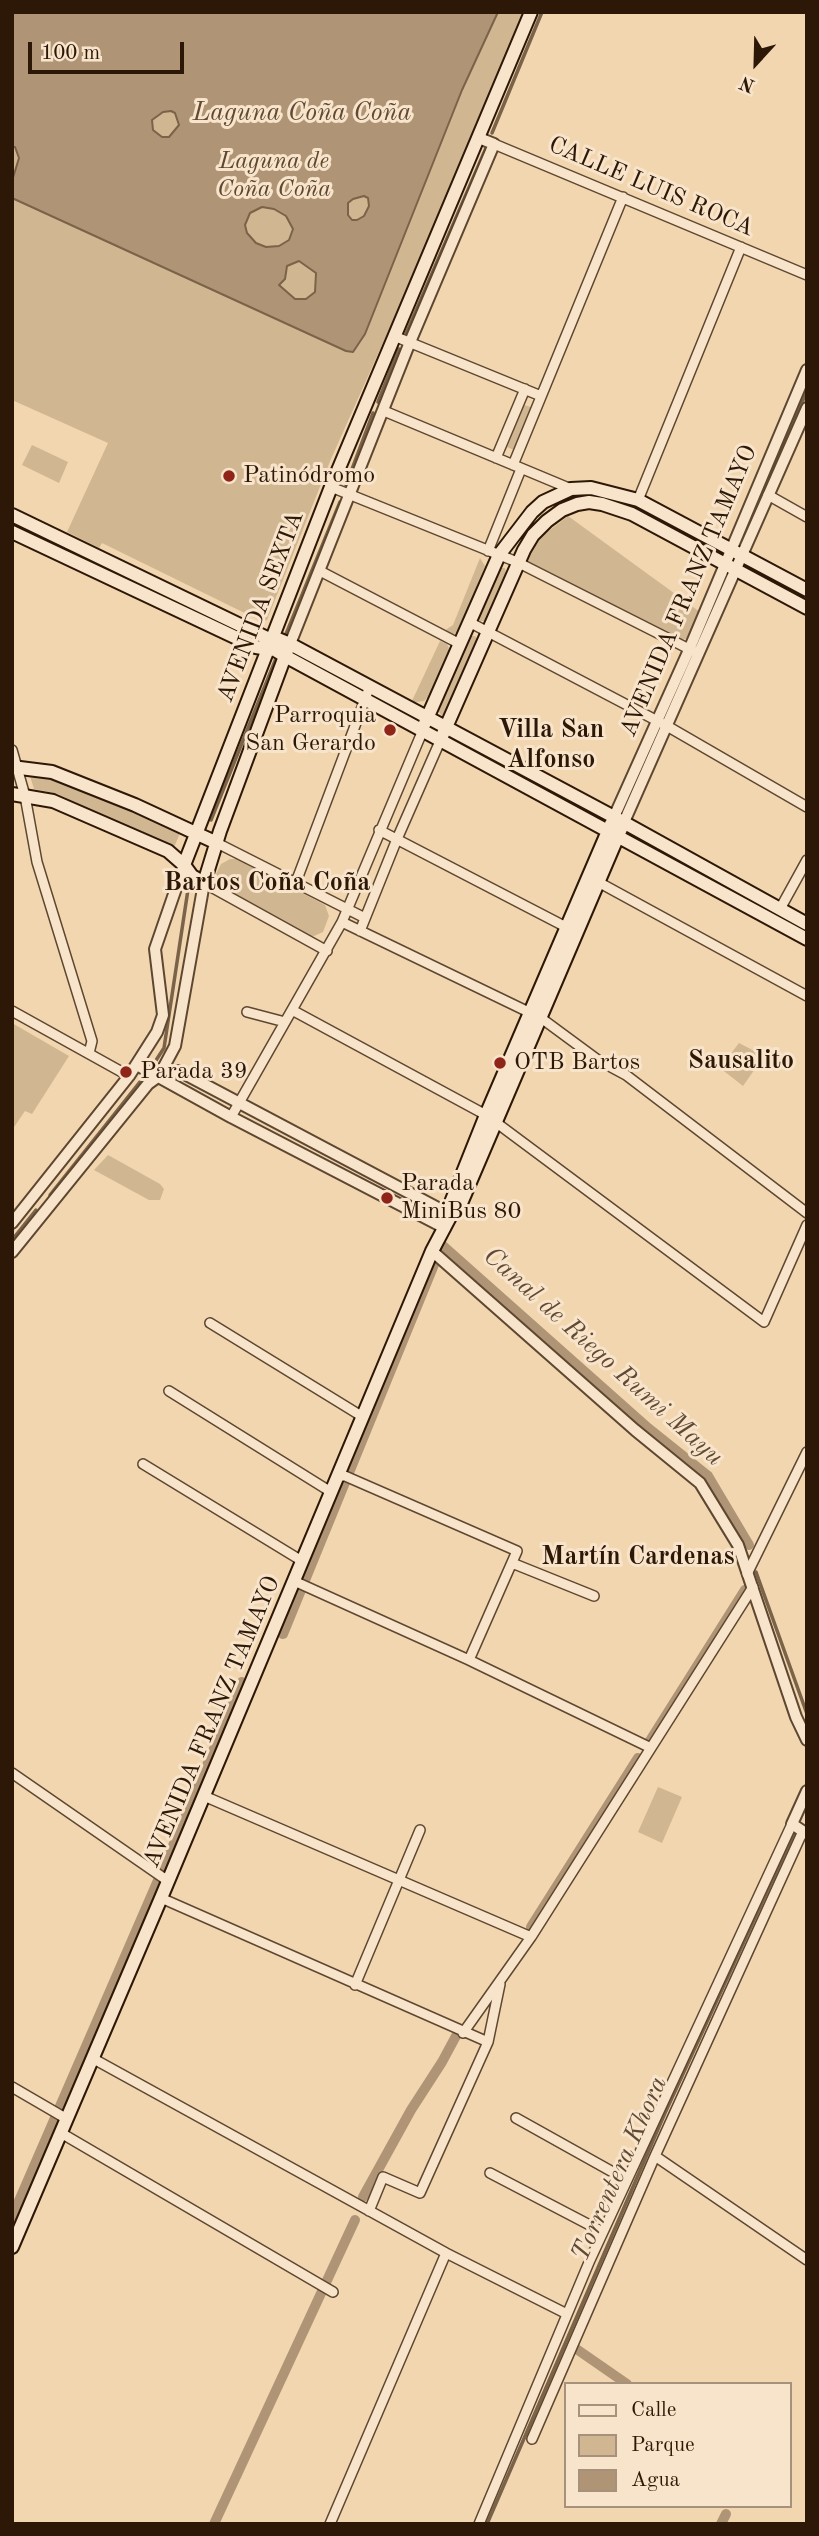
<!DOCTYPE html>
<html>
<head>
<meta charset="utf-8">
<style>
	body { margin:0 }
	#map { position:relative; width:819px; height:2536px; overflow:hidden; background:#f2d6af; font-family:"Old Standard TT",serif }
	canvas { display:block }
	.frame { position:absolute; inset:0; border:14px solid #2d1706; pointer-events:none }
	.legend { position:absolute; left:564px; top:2382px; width:228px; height:126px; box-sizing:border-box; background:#f7e4cb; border:2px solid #a6927c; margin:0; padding:9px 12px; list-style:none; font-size:21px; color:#2d1706 }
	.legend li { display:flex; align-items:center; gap:14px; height:35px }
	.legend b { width:35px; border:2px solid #a6927c }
	.north { position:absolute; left:721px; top:28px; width:70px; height:70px; -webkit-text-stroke:5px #f7e4cb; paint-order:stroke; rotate:202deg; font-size:19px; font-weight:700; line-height:28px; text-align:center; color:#2d1706 }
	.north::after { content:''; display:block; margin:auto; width:24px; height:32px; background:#2d1706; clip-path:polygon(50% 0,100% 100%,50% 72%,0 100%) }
	.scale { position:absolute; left:28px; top:42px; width:156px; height:32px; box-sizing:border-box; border:4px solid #2d1706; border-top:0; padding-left:9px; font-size:21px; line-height:24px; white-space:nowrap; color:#2d1706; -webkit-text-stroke:5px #f7e4cb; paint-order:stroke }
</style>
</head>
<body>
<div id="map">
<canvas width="819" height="2536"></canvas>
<div class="frame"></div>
<ul class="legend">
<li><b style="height:9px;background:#f7e4cb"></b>Calle</li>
<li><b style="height:19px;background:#d1b692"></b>Parque</li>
<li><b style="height:19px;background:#af9576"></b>Agua</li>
</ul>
<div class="north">N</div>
<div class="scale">100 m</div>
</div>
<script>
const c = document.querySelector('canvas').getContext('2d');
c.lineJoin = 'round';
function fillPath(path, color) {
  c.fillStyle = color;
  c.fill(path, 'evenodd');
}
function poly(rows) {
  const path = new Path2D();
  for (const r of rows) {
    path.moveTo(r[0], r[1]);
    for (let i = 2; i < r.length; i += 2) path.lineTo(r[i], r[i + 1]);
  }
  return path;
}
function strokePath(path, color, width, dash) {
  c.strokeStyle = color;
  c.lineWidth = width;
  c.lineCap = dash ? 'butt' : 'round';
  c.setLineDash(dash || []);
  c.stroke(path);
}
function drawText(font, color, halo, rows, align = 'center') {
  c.font = font + ' "Old Standard TT",serif';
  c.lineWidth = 6;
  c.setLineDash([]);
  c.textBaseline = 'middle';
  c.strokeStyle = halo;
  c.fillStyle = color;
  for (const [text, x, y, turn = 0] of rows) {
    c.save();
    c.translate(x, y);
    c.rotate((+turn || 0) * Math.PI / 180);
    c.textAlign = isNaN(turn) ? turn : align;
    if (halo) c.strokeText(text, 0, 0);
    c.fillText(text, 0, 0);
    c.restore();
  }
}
fillPath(poly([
	[12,12,524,12,450,193,331,459,267,620,263,622,102,543,99,548,67,532,108,443,12,400],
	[524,405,531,407,514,450,507,447],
	[32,445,68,462,59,483,22,465],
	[568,516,700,612,686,639,681,640,528,562,526,556,533,547,546,533],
	[12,522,260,641,259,644,12,525],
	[480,558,485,566,458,632,452,635,444,631,453,625],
	[500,568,505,568,506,574,486,621,480,621,478,615,497,570],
	[471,636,475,636,479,642,448,714,441,715,437,708,468,638],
	[440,641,447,644,450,650,431,694,424,701,411,703],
	[30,776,62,780,180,833,173,850,58,794,34,789],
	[230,859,236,859,325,905,329,916,323,932,314,936,309,936,221,887,216,874,221,864],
	[12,1023,69,1056,32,1114,25,1111,12,1130],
	[739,1043,764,1056,743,1086,720,1068],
	[108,1155,160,1184,164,1189,160,1200,149,1200,94,1170],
	[658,1787,682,1797,662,1843,638,1832]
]), '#d1b692');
const water = poly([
	[12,12,498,12,462,90,365,334,353,352,346,351,12,198,12,181,19,158,15,147,12,147,12,12],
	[171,111,175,113,179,125,169,137,162,137,153,130,152,120,163,112,171,111],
	[364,196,368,198,369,206,364,216,357,220,352,220,348,215,348,203,353,199,364,196],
	[262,207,274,209,286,216,293,229,289,240,279,246,266,247,256,243,247,233,245,225,250,213,262,207],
	[299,261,316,273,315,292,306,299,295,299,279,285,285,279,287,266,299,261]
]);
fillPath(water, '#af9576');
strokePath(water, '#7b6349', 2);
strokePath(poly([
	[492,133,542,12],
	[406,334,486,148],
	[378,402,399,349],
	[346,485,373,413],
	[740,542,807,391],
	[284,639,340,502],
	[211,820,277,656],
	[50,1195,151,1068,164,1048,189,883],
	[12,1240,36,1210],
	[756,1572,807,1714],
	[487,2524,665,2113,794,1833]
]), '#7b6349', 3.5);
strokePath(poly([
	[283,1634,442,1245,648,1428,708,1476,749,1545],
	[648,1744,745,1590],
	[531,1927,638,1758],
	[363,2197,411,2110,442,2062,456,2036],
	[12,2217,182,1825,242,1682],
	[575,2348,627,2384],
	[214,2524,355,2220],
	[721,2524,726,2514]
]), '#af9576', 10);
const minor = poly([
	[494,144,807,275],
	[394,336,541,396],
	[384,411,571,489],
	[496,458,525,389],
	[513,465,623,197],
	[331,487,517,562,695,652],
	[768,495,807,517],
	[638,500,741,247],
	[488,551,521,469],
	[320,571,460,644],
	[469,622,667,726,807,807],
	[12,750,25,796,37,862,92,1041,89,1053],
	[379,830,566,927],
	[217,843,365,918],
	[296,882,370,686],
	[204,883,327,951],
	[600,883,807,996],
	[780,909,807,860],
	[342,922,541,1018,598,1060,626,1075,807,1213],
	[360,931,397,839,441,739],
	[292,1010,486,1115,764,1322,807,1225],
	[12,1011,129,1076],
	[247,1012,285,1022],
	[231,1117,342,922,423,730],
	[210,1323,363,1417],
	[169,1391,331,1492],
	[143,1464,302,1561],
	[338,1476,345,1476,517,1551,469,1660],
	[512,1563,594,1596],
	[747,1574,807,1452],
	[294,1581,469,1660,651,1748],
	[12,1773,168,1881],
	[204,1796,531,1937],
	[161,1898,488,2042],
	[355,1985,420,1830],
	[463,2033,531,1937,753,1587],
	[92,2058,446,2253,567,2314],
	[12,2087,67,2119],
	[516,2118,627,2180],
	[61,2133,333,2292],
	[655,2156,807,2260],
	[490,2173,603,2232],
	[369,2211,383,2177,420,2193,488,2042,500,1984],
	[532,2439,655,2156,803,1831],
	[330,2524,446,2253],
	[479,2524,590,2260,792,1824]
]);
const tertiary = poly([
	[290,644,410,342,494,144,479,138],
	[614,817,689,650,807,370],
	[624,822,807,408],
	[137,1065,231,1117,445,1228],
	[159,1076,179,1071,451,1215],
	[12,1223,129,1076,157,1032,163,1015,155,949,184,865],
	[432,1251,635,1430,700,1483,738,1545,796,1717,807,1740],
	[12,1252,148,1084,159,1076,175,1046,204,883],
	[807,1791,792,1824,807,1834]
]);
const secondary = poly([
	[12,515,271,640,278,639,290,644,614,817,807,924],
	[12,532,256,647,275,650,285,656,807,939],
	[425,723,499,555,532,512,543,502,571,489,591,488,638,500,807,590],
	[443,734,524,550,533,535,547,521,562,510,577,504,589,502,602,504,632,514,807,608],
	[12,767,52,772,135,805,217,843],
	[12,794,53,801,168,851,184,865,192,876,204,883,220,831,288,648],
	[184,865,331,487,531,12],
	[451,1215,450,1205,486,1115,611,824],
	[12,2247,161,1898,432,1251,451,1215,459,1208,624,822]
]);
strokePath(minor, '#5e4730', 12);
strokePath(tertiary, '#5e4730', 14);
strokePath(secondary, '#2d1706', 16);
strokePath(minor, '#f7e4cb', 9);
strokePath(tertiary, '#f7e4cb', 10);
strokePath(secondary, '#f7e4cb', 12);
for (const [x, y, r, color] of [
	[229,476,7,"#8f2418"],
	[390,730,7,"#8f2418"],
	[500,1063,7,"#8f2418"],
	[126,1072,7,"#8f2418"],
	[387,1198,7,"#8f2418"]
]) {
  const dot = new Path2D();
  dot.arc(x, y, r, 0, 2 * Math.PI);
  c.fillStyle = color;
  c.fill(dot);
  strokePath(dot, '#f7e4cb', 2.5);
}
drawText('italic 24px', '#5e4730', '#f7e4cb', [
	["Laguna de",274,162],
	["Coña Coña",274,190]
]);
drawText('24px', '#2d1706', '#f7e4cb', [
	["CALLE LUIS ROCA",651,187,23],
	["AVENIDA FRANZ TAMAYO",689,591,-67],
	["AVENIDA SEXTA",261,607,-69],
	["AVENIDA FRANZ TAMAYO",212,1722,-67]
]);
drawText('24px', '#2d1706', '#f7e4cb', [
	["Patinódromo",243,476],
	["Parroquia",376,716,"right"],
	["San Gerardo",376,744,"right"],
	["OTB Bartos",514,1063],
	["Parada 39",140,1072],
	["Parada",401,1184],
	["MiniBus 80",401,1212]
], 'left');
drawText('italic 26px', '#614933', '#f7e4cb', [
	["Laguna Coña Coña",302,113],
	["Canal de Riego Rumi Mayu",603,1357,42],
	["Torrentera Khora",620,2169,-66]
]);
drawText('bold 26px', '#2d1706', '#f7e4cb', [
	["Villa San",551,730],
	["Alfonso",551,760],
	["Bartos Coña Coña",267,883],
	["Sausalito",741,1061],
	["Martín Cardenas",638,1557]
]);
</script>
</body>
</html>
